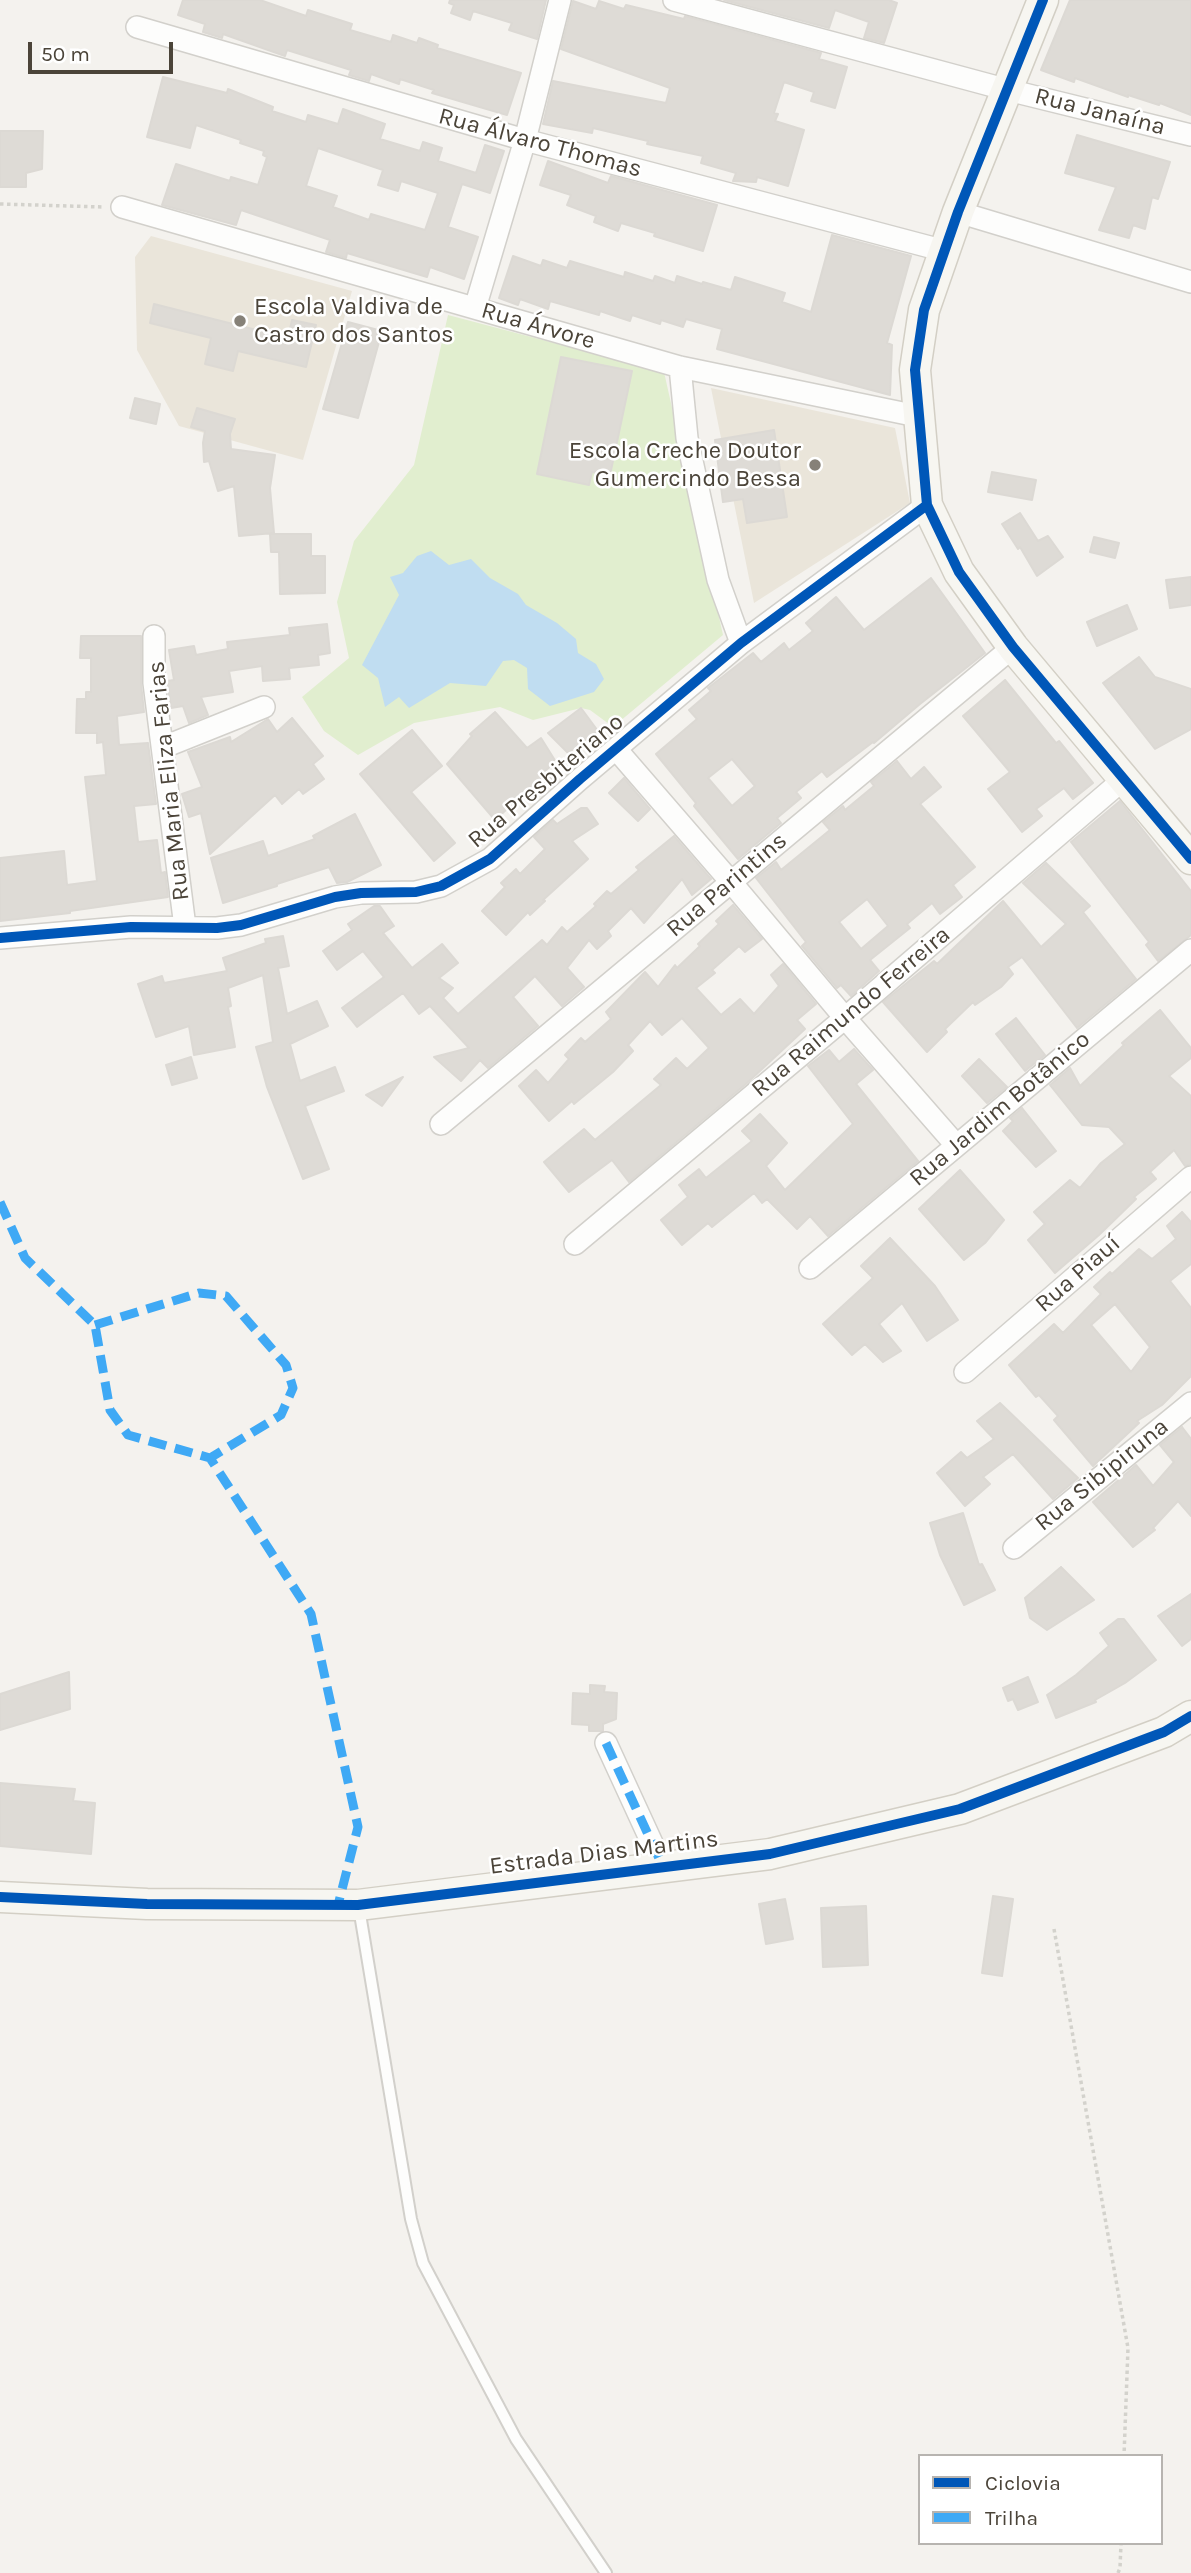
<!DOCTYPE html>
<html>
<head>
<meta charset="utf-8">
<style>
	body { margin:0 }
	#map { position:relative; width:1191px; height:2573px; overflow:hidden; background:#f4f2ee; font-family:Karla,sans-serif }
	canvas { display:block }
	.legend { position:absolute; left:918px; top:2454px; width:245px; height:91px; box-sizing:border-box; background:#fff; border:2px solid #b7b4b0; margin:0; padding:9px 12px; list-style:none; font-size:21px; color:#4b4439 }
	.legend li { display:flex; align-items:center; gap:14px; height:35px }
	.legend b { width:35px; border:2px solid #b7b4b0 }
	.scale { position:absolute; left:28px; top:42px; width:145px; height:32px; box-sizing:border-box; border:4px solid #4b4439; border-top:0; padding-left:9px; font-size:21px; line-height:24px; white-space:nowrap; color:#4b4439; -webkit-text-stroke:5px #fff; paint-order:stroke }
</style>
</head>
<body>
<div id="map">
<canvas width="1191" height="2573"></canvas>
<ul class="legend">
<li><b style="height:9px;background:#0057b8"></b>Ciclovia</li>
<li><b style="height:9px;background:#3fa9f5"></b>Trilha</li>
</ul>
<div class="scale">50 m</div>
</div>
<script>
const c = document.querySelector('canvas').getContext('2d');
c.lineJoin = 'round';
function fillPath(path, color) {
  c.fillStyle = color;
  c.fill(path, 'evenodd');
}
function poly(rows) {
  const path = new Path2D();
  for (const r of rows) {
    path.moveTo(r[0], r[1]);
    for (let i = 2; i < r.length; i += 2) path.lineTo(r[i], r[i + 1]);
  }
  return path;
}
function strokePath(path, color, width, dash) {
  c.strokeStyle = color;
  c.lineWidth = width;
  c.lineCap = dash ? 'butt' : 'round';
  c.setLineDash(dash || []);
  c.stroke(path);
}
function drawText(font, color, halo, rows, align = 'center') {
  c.font = font + ' Karla,sans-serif';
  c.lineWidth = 5;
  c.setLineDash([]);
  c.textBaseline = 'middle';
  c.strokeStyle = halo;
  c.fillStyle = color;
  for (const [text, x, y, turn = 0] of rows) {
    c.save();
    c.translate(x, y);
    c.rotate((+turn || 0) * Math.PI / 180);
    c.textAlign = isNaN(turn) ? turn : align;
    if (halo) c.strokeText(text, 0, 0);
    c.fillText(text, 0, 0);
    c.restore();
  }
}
fillPath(poly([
	[151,236,352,291,303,460,179,426,137,350,135,257],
	[711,388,895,428,910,503,754,603]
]), '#eae5da');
fillPath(poly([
	[448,315,664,372,723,635,613,727,590,710,581,708,533,720,500,707,414,723,358,755,324,731,302,697,349,658,337,602,354,541,414,465]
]), '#e1eecf');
fillPath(poly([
	[431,551,449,565,471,559,490,578,518,594,526,605,557,623,576,639,578,653,596,664,604,679,594,692,550,706,528,689,527,668,514,660,503,661,486,686,450,683,409,708,399,697,385,707,378,678,362,665,399,595,390,577,403,573,417,556]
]), '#c0ddf1');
const building = poly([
	[183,0,260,0,306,16,308,10,352,24,350,30,391,42,393,35,417,43,419,38,438,45,437,48,521,73,507,115,432,93,434,90,400,79,399,84,371,74,369,81,349,75,351,70,287,50,285,56,223,34,222,38,203,32,205,24,178,15,183,0],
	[450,0,546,0,537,39,509,30,512,23,473,11,470,20,451,13,454,5,449,3,450,0],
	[724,0,889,0,897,3,884,43,864,38,869,22,835,10,829,28,724,0],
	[1070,0,1191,0,1191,115,1160,103,1159,105,1128,95,1128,97,1075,78,1074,82,1041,70,1070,0],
	[573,1,596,9,599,1,624,9,626,5,684,19,685,16,821,53,819,59,847,67,835,108,811,101,814,92,784,82,774,113,778,114,775,121,804,130,788,186,757,177,756,182,733,181,736,173,701,163,703,156,647,144,648,141,593,128,592,133,543,124,553,81,666,103,670,88,561,49,573,1],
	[163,77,227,93,228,89,273,107,272,111,306,122,308,115,338,124,343,109,385,124,380,139,420,151,423,142,442,148,438,161,476,173,485,145,504,151,490,193,462,184,448,227,478,237,464,279,430,267,427,277,347,253,346,258,326,252,330,240,241,210,236,225,162,205,176,164,230,181,231,177,258,185,267,157,263,155,264,151,240,143,241,140,196,125,190,148,147,137,163,77],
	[318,148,383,170,378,185,398,191,401,181,438,193,425,230,371,214,369,220,333,207,337,196,306,186,318,148],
	[0,131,43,131,42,169,26,173,26,187,0,187,0,131],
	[1077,135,1170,162,1158,199,1152,197,1145,229,1133,225,1129,238,1099,230,1116,187,1065,173,1077,135],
	[548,161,608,183,611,176,717,205,703,251,654,236,655,233,621,223,618,231,594,222,596,216,567,205,571,195,540,185,548,161],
	[832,235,911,256,887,343,892,345,890,395,717,349,722,329,686,319,683,327,661,320,660,324,632,315,630,321,600,311,599,315,550,301,548,309,520,299,518,305,499,298,513,256,541,266,543,260,567,268,570,261,624,277,625,272,653,281,655,276,675,283,677,276,702,284,703,282,731,290,735,277,785,293,782,302,811,312,832,235],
	[154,304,288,338,292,320,316,325,306,367,238,351,233,371,205,364,211,338,150,323,154,304],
	[348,322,382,331,358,418,323,409,348,322],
	[561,357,632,371,610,475,592,472,589,485,537,474,561,357],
	[135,398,160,404,156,424,130,418,135,398],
	[197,408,235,419,230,434,231,449,275,455,270,488,274,533,239,536,234,486,218,491,209,461,204,462,203,443,205,431,191,427,197,408],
	[774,430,787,517,747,523,743,499,723,502,715,440,774,430],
	[992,472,1036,480,1032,500,988,492,992,472],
	[1020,513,1038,541,1048,536,1063,557,1037,576,1020,547,1018,549,1002,524,1020,513],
	[270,534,311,534,311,556,325,556,325,593,280,594,279,552,271,552,270,534],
	[1094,537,1119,543,1115,558,1090,552,1094,537],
	[1191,577,1191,605,1170,608,1166,580,1191,577],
	[931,578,985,653,920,704,874,743,873,742,827,777,822,771,796,792,801,798,777,818,781,823,738,859,694,806,696,803,656,754,697,719,689,710,711,691,708,688,753,653,761,662,784,643,789,650,813,631,806,623,836,597,864,630,931,578],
	[732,759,755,786,732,806,708,778,732,759],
	[1127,605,1137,629,1097,646,1087,622,1127,605],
	[327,624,330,653,318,655,319,665,289,668,290,679,263,681,262,666,229,671,233,692,201,697,208,715,189,723,183,706,171,708,167,681,174,680,169,650,194,646,196,655,228,649,227,642,290,635,289,628,327,624],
	[81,636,141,636,141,683,144,712,117,716,119,745,148,743,156,804,134,806,138,842,157,840,161,873,165,872,168,897,70,911,70,913,0,921,0,858,64,851,67,885,97,881,85,777,106,775,103,742,97,743,97,733,76,733,77,699,86,699,86,692,91,692,91,658,80,658,81,636],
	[1139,657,1155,677,1191,689,1191,729,1155,749,1103,683,1139,657],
	[1005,680,1056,743,1059,741,1093,783,1073,799,1064,788,1036,809,1042,816,1022,832,988,789,1010,772,963,716,1005,680],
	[581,708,598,731,568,753,548,733,581,708],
	[495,712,527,748,541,738,556,762,546,770,556,781,539,795,531,787,495,820,447,764,472,736,470,734,495,712],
	[292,718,323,756,313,764,324,779,303,794,299,789,282,804,275,795,210,854,201,813,189,817,182,794,202,787,188,752,230,737,231,742,268,719,277,732,292,718],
	[412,730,442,766,411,792,455,843,434,861,360,774,412,730],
	[897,761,911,779,924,767,941,787,920,804,975,867,953,885,962,897,940,914,932,903,907,924,910,928,870,960,879,971,851,996,841,985,837,988,802,946,806,942,756,878,776,862,781,870,830,830,823,822,843,806,845,810,874,786,871,782,897,761],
	[867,899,888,926,861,949,839,922,867,899],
	[624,778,650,809,638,821,609,793,624,778],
	[1120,801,1191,891,1191,935,1158,961,1146,945,1149,942,1071,842,1120,801],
	[581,808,587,808,598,824,572,841,588,859,543,900,545,901,530,915,528,912,506,935,482,911,505,887,501,883,516,869,520,874,545,849,534,837,553,820,557,824,581,808],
	[355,814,381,865,347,882,337,883,329,867,277,884,277,886,223,903,211,858,263,841,268,856,315,839,313,836,355,814],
	[674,836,711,879,692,895,682,879,644,923,631,908,608,931,611,936,597,949,589,940,567,968,584,987,562,1006,535,976,513,997,538,1026,488,1068,480,1060,461,1081,434,1057,469,1048,430,1006,419,1014,403,993,357,1027,342,1008,384,977,363,951,337,970,323,951,352,930,348,924,374,906,380,906,394,926,383,933,412,968,442,944,458,963,439,978,453,988,443,998,458,1014,542,940,547,945,562,927,567,932,596,906,594,904,607,891,611,894,639,870,636,867,674,836],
	[1046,863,1090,906,1083,912,1136,979,1077,1028,1022,957,1008,967,1013,974,1001,987,975,1005,973,1002,945,1029,947,1032,927,1052,883,1002,934,961,937,964,1003,901,1041,947,1066,924,1023,883,1046,863],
	[733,905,762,939,745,952,739,946,712,970,715,973,696,988,721,1015,740,999,754,1014,779,986,771,975,783,964,816,1004,797,1020,805,1029,747,1083,629,1182,612,1160,569,1192,544,1162,584,1129,595,1140,661,1085,654,1079,676,1058,687,1069,709,1048,682,1018,662,1035,650,1021,628,1045,633,1051,613,1072,574,1104,572,1101,549,1121,519,1086,536,1070,548,1083,569,1059,565,1055,581,1038,585,1042,611,1019,606,1012,645,972,658,987,675,965,677,968,700,946,698,944,719,924,716,921,733,905],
	[283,936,289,966,278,968,287,1014,317,1001,328,1026,290,1044,300,1081,335,1067,344,1091,305,1106,329,1169,303,1179,267,1087,256,1047,273,1042,263,975,228,988,231,1006,228,1007,235,1047,194,1055,189,1026,156,1037,138,984,162,976,164,983,227,971,223,958,266,943,265,939,283,936],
	[1160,1010,1191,1048,1191,1058,1169,1076,1191,1096,1191,1164,1185,1166,1174,1150,1150,1172,1156,1179,1134,1197,1136,1199,1099,1235,1055,1273,1028,1240,1045,1224,1034,1212,1070,1180,1080,1188,1101,1163,1125,1144,1109,1127,1082,1125,1050,1085,1070,1068,1080,1086,1124,1045,1122,1043,1160,1010],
	[1016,1018,1045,1055,1025,1071,996,1034,1016,1018],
	[854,1049,873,1070,856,1084,918,1161,828,1236,810,1216,797,1229,767,1199,762,1203,754,1193,712,1227,708,1223,682,1245,661,1220,688,1197,679,1185,699,1169,706,1178,752,1141,742,1131,760,1114,787,1143,766,1166,785,1190,853,1124,808,1066,829,1050,839,1062,854,1049],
	[191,1057,197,1078,172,1085,166,1065,191,1057],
	[979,1059,1007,1087,987,1103,962,1076,979,1059],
	[403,1077,382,1106,366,1095,403,1077],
	[1022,1108,1056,1151,1036,1167,1003,1131,1013,1121,1010,1118,1022,1108],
	[960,1170,1004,1220,985,1243,964,1260,919,1209,960,1170],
	[1182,1212,1191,1222,1191,1264,1170,1281,1191,1308,1191,1376,1162,1405,1137,1421,1139,1423,1093,1466,1054,1420,1058,1416,1039,1395,1036,1397,1009,1365,1054,1324,1063,1333,1101,1294,1094,1287,1110,1272,1112,1274,1139,1249,1152,1259,1176,1239,1167,1226,1182,1212],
	[1115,1304,1150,1347,1131,1372,1091,1325,1115,1304],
	[890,1238,935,1286,958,1320,927,1341,902,1303,879,1324,901,1351,883,1362,865,1344,852,1355,823,1324,873,1278,861,1266,890,1238],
	[1000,1403,1078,1478,1053,1499,1013,1454,983,1477,990,1484,965,1506,937,1473,961,1452,967,1458,994,1439,977,1421,1000,1403],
	[1182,1427,1191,1439,1191,1516,1178,1501,1153,1528,1155,1530,1133,1547,1093,1502,1136,1465,1153,1486,1174,1462,1160,1445,1182,1427],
	[963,1513,979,1565,982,1564,995,1590,964,1605,940,1555,930,1523,963,1513],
	[1061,1567,1094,1600,1047,1630,1030,1618,1025,1598,1061,1567],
	[1191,1594,1191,1639,1182,1646,1158,1616,1191,1594],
	[1118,1619,1124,1619,1156,1660,1125,1683,1095,1700,1096,1702,1056,1718,1047,1695,1076,1675,1109,1646,1100,1633,1118,1619],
	[69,1672,70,1709,0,1730,0,1694,69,1672],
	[1028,1677,1038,1702,1018,1710,1013,1699,1008,1701,1003,1688,1028,1677],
	[590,1685,605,1686,604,1692,617,1693,616,1719,603,1724,603,1731,589,1731,589,1725,572,1724,573,1693,590,1694,590,1685],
	[0,1783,75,1789,73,1801,95,1803,91,1854,0,1846,0,1783],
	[993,1896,1013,1899,1002,1976,982,1973,993,1896],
	[785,1899,793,1939,766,1944,759,1904,785,1899],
	[866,1906,868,1965,823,1967,821,1908,866,1906]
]);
fillPath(building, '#dedbd6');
strokePath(building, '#dcd9d4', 2);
const lane = poly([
	[359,1908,411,2219,423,2263,516,2439,606,2573]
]);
const street = poly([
	[674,0,1008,90,1191,135],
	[137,27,525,140,945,251],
	[122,207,680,367,917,416],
	[958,212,1191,282],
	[475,308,525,140,560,0],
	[680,367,687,438,718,580,741,643],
	[154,636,154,683,185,927],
	[164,747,264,707],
	[616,749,731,882,845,1018,956,1145],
	[0,938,131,927,217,928,241,925,335,897,361,893,416,892,441,886,490,859,580,779,741,643,927,505],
	[441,1124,1013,647],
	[575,1244,845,1018,1125,778],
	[810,1268,1191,950],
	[965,1372,1191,1177],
	[1014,1548,1191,1403],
	[606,1743,663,1867]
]);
const secondary = poly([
	[1043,0,958,212,924,310,915,370,927,505,959,572,1013,647,1191,859],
	[0,1897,147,1904,358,1905,770,1854,960,1809,1164,1732,1191,1716]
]);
strokePath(lane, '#d2d0cb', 14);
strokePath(street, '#d2d0cb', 24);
strokePath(secondary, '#d3cfc5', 33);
strokePath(poly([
	[0,204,103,207],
	[1054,1929,1128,2348,1124,2456],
	[1118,2573,1120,2568,1121,2543]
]), '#d3d2cc', 3.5, [3.5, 3.5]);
strokePath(lane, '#fdfdfc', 10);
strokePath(street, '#fdfdfc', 21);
strokePath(secondary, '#f7f6f1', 30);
strokePath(poly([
	[0,1202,25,1258,95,1325,110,1410,128,1435,210,1458,311,1614,358,1827,338,1905],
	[95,1325,199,1293,226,1296,286,1365,293,1388,281,1415,210,1458],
	[606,1743,663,1867]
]), '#3fa9f5', 9, [18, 9]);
strokePath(poly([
	[1043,0,958,212,924,310,915,370,927,505,959,572,1013,647,1191,859],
	[0,938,131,927,217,928,241,925,335,897,361,893,416,892,441,886,490,859,580,779,741,643,927,505],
	[0,1897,147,1904,358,1905,770,1854,960,1809,1164,1732,1191,1716]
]), '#0057b8', 10);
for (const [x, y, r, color] of [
	[240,321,7,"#868178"],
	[815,465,7,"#868178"]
]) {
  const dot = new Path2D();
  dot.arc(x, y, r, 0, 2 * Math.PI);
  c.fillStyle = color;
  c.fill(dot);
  strokePath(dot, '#fff', 2.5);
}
drawText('24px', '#4b4439', '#fff', [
	["Rua Janaína",1100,112,14],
	["Rua Álvaro Thomas",540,143,15],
	["Rua Árvore",538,326,16],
	["Rua Maria Eliza Farias",169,781,-96],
	["Rua Presbiteriano",546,781,-40],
	["Rua Parintins",727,885,-40],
	["Rua Raimundo Ferreira",851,1012,-40],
	["Rua Jardim Botânico",1000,1109,-40],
	["Rua Piauí",1078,1274,-41],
	["Rua Sibipiruna",1102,1475,-39],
	["Estrada Dias Martins",604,1853,-7]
]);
drawText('24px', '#4b4439', '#fff', [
	["Escola Valdiva de",254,307],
	["Castro dos Santos",254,335],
	["Escola Creche Doutor",801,451,"right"],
	["Gumercindo Bessa",801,479,"right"]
], 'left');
</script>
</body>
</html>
